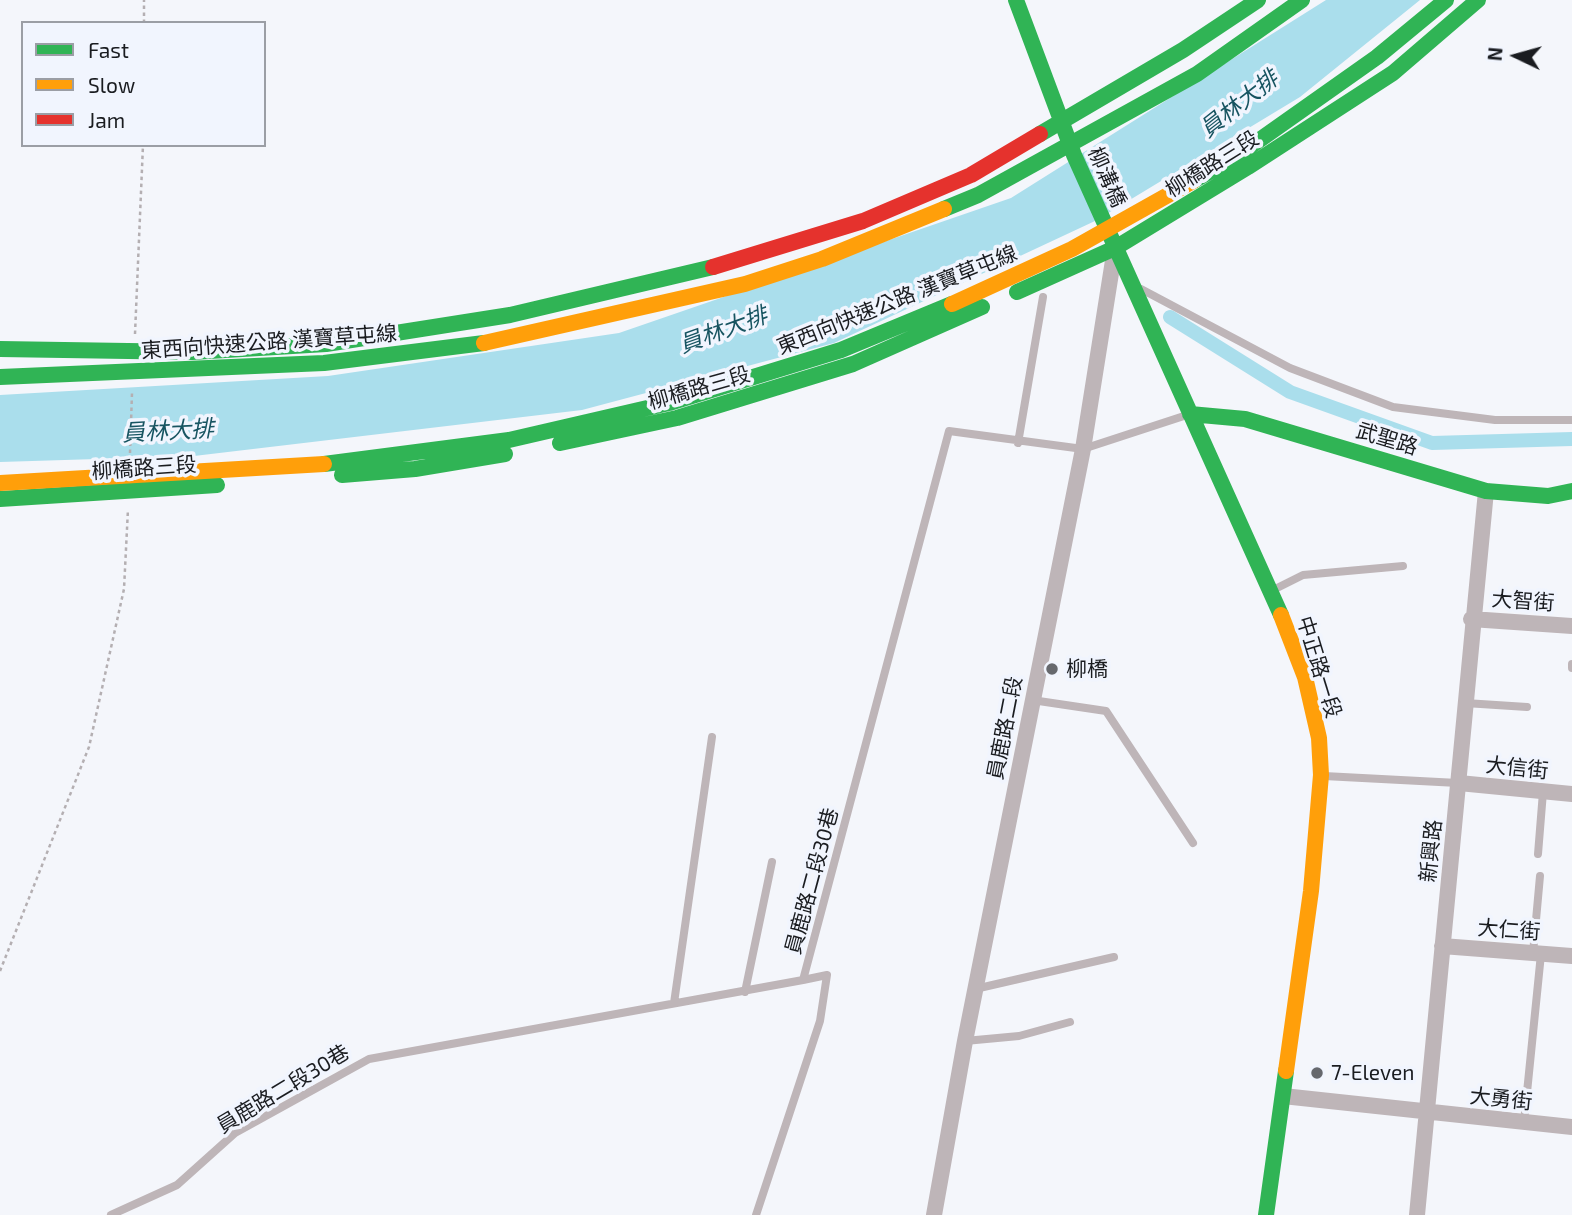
<!DOCTYPE html>
<html>
<head>
<meta charset="utf-8">
<style>
	body { margin:0 }
	#map { position:relative; width:1572px; height:1215px; overflow:hidden; background:#f4f6fb; font-family:"Exo 2",sans-serif }
	canvas { display:block }
	.legend { position:absolute; left:21px; top:21px; width:245px; height:126px; box-sizing:border-box; background:#f1f5fe; border:2px solid #9b9ea5; margin:0; padding:9px 12px; list-style:none; font-size:21px; color:#1a1c20 }
	.legend li { display:flex; align-items:center; gap:14px; height:35px }
	.legend b { width:35px; border:2px solid #9b9ea5 }
	.north { position:absolute; left:1481px; top:21px; width:70px; height:70px; -webkit-text-stroke:5px #f1f5fe; paint-order:stroke; rotate:275deg; font-size:19px; font-weight:700; line-height:28px; text-align:center; color:#1a1c20 }
	.north::after { content:''; display:block; margin:auto; width:24px; height:32px; background:#1a1c20; clip-path:polygon(50% 0,100% 100%,50% 72%,0 100%) }
</style>
</head>
<body>
<div id="map">
<canvas width="1572" height="1215"></canvas>
<ul class="legend">
<li><b style="height:9px;background:#30b455"></b>Fast</li>
<li><b style="height:9px;background:#ff9f0a"></b>Slow</li>
<li><b style="height:9px;background:#e5322d"></b>Jam</li>
</ul>
<div class="north">N</div>
</div>
<script>
const c = document.querySelector('canvas').getContext('2d');
c.lineJoin = 'round';
function fillPath(path, color) {
  c.fillStyle = color;
  c.fill(path, 'evenodd');
}
function poly(rows) {
  const path = new Path2D();
  for (const r of rows) {
    path.moveTo(r[0], r[1]);
    for (let i = 2; i < r.length; i += 2) path.lineTo(r[i], r[i + 1]);
  }
  return path;
}
function strokePath(path, color, width, dash) {
  c.strokeStyle = color;
  c.lineWidth = width;
  c.lineCap = dash ? 'butt' : 'round';
  c.setLineDash(dash || []);
  c.stroke(path);
}
function drawText(font, color, halo, rows, align = 'center') {
  c.font = font + ' "Exo 2","Noto Sans TC",sans-serif';
  c.lineWidth = 7;
  c.setLineDash([]);
  c.textBaseline = 'middle';
  c.strokeStyle = halo;
  c.fillStyle = color;
  for (const [text, x, y, turn = 0] of rows) {
    c.save();
    c.translate(x, y);
    c.rotate((+turn || 0) * Math.PI / 180);
    c.textAlign = isNaN(turn) ? turn : align;
    if (halo) c.strokeText(text, 0, 0);
    c.fillText(text, 0, 0);
    c.restore();
  }
}
fillPath(poly([
	[1326,0,1420,0,1300,97,1095,221,834,343,582,410,194,456,0,462,0,395,328,376,619,333,1011,198]
]), '#aadeec');
strokePath(poly([
	[1170,317,1290,392,1432,443,1572,439]
]), '#aadeec', 14);
strokePath(poly([
	[144,23,144,0],
	[135,334,143,145],
	[130,453,132,393],
	[0,971,89,747,124,589,128,509]
]), '#b4afb2', 2.5, [3.5, 3.5]);
strokePath(poly([
	[1141,289,1290,368,1393,407,1495,420,1572,420],
	[1018,443,1043,297],
	[1273,590,1303,575,1403,566],
	[1572,668,1572,664],
	[1032,700,1106,711,1193,843],
	[1465,703,1527,707],
	[1324,776,1458,783],
	[1538,854,1543,792],
	[1533,953,1540,876],
	[975,989,1114,957],
	[745,992,772,862],
	[674,1003,712,737],
	[965,1041,1019,1036,1070,1022],
	[1524,1122,1541,954],
	[111,1215,177,1185,235,1133,369,1059,803,980,949,431,1083,449,1187,415],
	[756,1215,820,1021,827,975,803,980]
]), '#beb5b8', 8);
strokePath(poly([
	[1471,619,1572,626],
	[1459,783,1572,794],
	[1442,946,1572,956],
	[1283,1096,1572,1127],
	[934,1215,965,1041,1083,449,1115,248],
	[1417,1215,1486,491]
]), '#beb5b8', 16);
strokePath(poly([
	[1016,0,1074,155,1281,615],
	[1040,134,1183,50,1258,0],
	[1193,181,1234,158,1377,57,1446,0],
	[944,209,978,195,1197,74,1302,0],
	[1017,292,1115,248,1248,167,1393,73,1478,0],
	[0,349,192,352,326,344,510,315,713,267],
	[0,377,324,363,484,343],
	[1190,414,1245,419,1486,491,1548,496,1572,491],
	[560,443,677,418,853,364,982,307],
	[324,464,509,440,669,403,841,350,952,304],
	[342,475,415,469,505,454],
	[0,499,217,485],
	[1266,1215,1286,1071]
]), '#30b455', 16);
strokePath(poly([
	[952,304,1072,249,1193,181],
	[484,343,745,284,822,259,944,209],
	[0,483,324,464],
	[1281,615,1305,677,1319,738,1321,775,1311,891,1286,1071]
]), '#ff9f0a', 16);
strokePath(poly([
	[713,267,863,221,971,175,1040,134]
]), '#e5322d', 16);
for (const [x, y, r, color] of [
	[1052,669,7,"#66686d"],
	[1317,1073,7,"#66686d"]
]) {
  const dot = new Path2D();
  dot.arc(x, y, r, 0, 2 * Math.PI);
  c.fillStyle = color;
  c.fill(dot);
  strokePath(dot, '#f1f5fe', 2.5);
}
drawText('21px', '#1a1c20', '#f1f5fe', [
	["柳橋路三段",1212,164,-32],
	["柳溝橋",1107,177,66],
	["東西向快速公路 漢寶草屯線",897,300,-22],
	["東西向快速公路 漢寶草屯線",269,342,-4],
	["柳橋路三段",699,388,-16],
	["武聖路",1387,439,17],
	["柳橋路三段",144,468,-4],
	["大智街",1523,601,4],
	["中正路一段",1319,667,73],
	["員鹿路二段",1005,728,-79],
	["大信街",1517,768,6],
	["新興路",1431,851,-84],
	["員鹿路二段30巷",812,881,-75],
	["大仁街",1509,930,4],
	["員鹿路二段30巷",283,1089,-31],
	["大勇街",1501,1099,6]
]);
drawText('21px', '#1a1c20', '#f1f5fe', [
	["柳橋",1066,669],
	["7-Eleven",1331,1073]
], 'left');
drawText('italic 23px', '#175461', '#f1f5fe', [
	["員林大排",1239,104,-38],
	["員林大排",723,330,-20],
	["員林大排",168,431,-3]
]);
</script>
</body>
</html>
